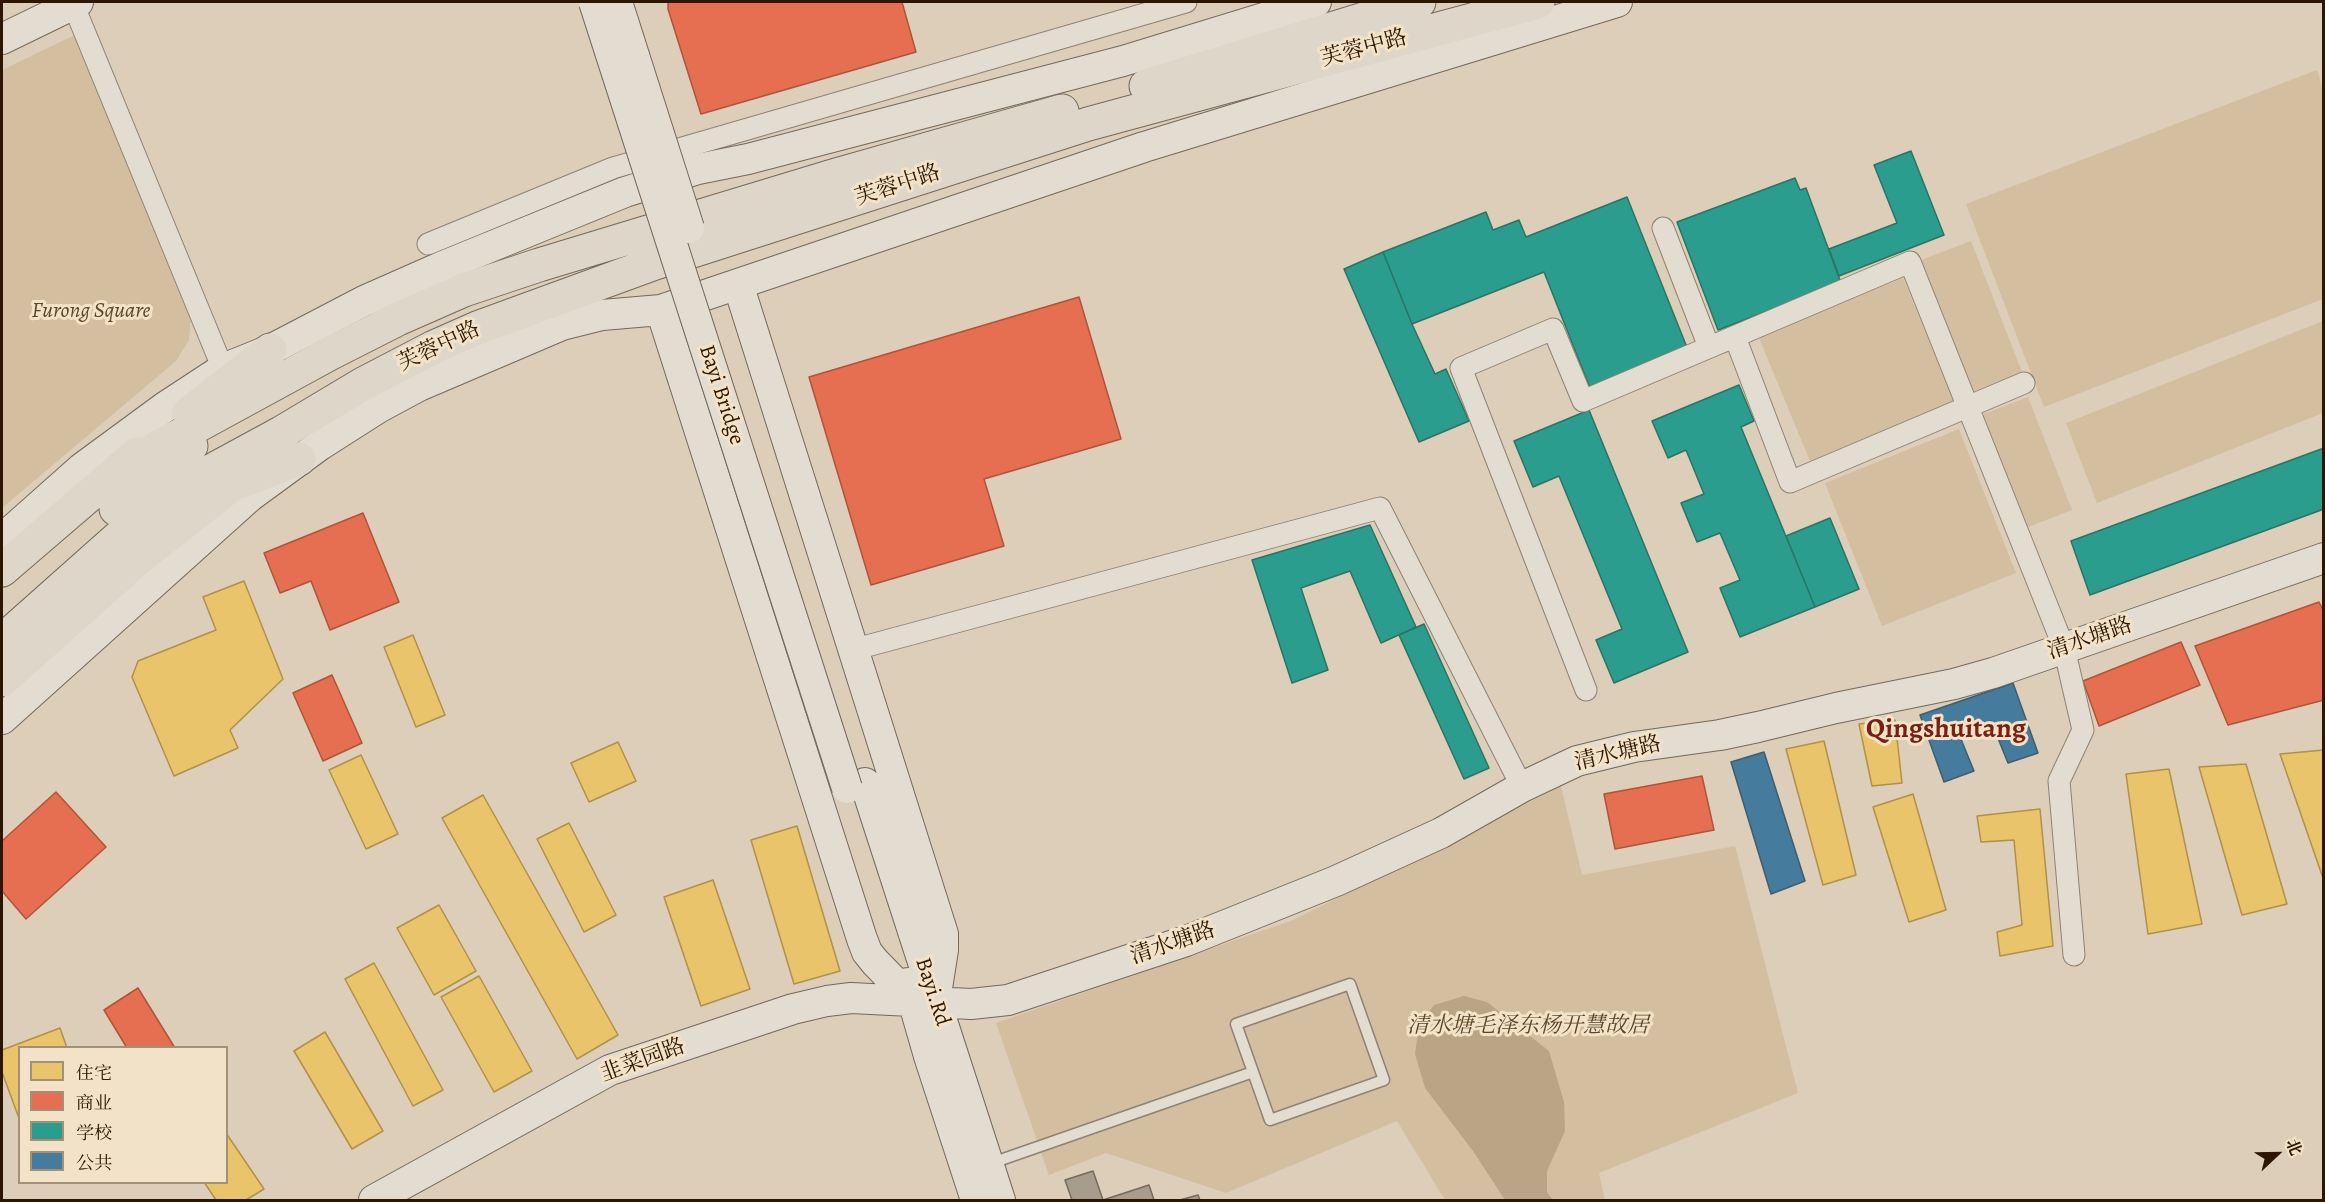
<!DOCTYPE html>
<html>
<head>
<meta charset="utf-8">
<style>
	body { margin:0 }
	#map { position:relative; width:2325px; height:1202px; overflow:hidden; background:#dcceb8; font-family:Alegreya,"Noto Serif SC",serif }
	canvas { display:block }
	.frame { position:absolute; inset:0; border:3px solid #2d1600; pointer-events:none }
	.legend { position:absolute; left:18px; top:1046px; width:210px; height:138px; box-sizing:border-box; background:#f2e2c7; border:2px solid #a39077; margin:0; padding:8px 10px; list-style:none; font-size:18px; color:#2d1600 }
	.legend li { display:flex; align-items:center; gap:12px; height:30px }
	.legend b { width:30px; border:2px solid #a39077 }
	.north { position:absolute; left:2247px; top:1124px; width:60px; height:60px; -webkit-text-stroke:4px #f2e2c7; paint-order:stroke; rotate:68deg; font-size:16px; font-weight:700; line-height:24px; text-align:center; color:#2d1600 }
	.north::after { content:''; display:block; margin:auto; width:21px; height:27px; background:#2d1600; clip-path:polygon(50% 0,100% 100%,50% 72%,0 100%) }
</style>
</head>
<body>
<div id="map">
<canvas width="2325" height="1202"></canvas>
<div class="frame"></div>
<ul class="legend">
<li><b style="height:16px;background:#e9c46a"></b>住宅</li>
<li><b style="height:16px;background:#e76f51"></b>商业</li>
<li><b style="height:16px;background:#2a9d8f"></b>学校</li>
<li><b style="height:16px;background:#457b9d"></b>公共</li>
</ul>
<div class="north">北</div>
</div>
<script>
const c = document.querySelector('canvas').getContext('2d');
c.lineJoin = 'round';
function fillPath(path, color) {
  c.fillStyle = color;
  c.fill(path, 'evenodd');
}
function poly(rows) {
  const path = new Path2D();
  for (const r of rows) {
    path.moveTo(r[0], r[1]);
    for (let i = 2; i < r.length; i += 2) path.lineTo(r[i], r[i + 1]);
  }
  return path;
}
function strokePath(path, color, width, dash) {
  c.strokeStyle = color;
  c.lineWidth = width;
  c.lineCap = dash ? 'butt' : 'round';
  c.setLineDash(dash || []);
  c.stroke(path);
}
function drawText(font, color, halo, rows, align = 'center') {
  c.font = font + ' Alegreya,"Noto Serif SC",serif';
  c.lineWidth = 6;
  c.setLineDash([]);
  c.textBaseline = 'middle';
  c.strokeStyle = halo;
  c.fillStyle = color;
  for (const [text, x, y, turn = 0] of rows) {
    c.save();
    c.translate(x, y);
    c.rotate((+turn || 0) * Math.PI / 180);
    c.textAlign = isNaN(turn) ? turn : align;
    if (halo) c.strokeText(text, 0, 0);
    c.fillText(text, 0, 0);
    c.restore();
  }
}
fillPath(poly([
	[79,33,191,317,189,340,176,361,2,508,2,70],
	[2317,70,2323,89,2323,299,2044,407,1966,204],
	[1971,241,2022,372,1972,392,1921,260],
	[1903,278,1954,401,1810,461,1759,338],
	[2323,321,2323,413,2097,503,2066,423],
	[2028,397,2072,510,2026,528,1981,415],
	[1959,429,2016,573,1882,626,1825,483],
	[1561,786,1582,875,1735,846,1798,1093,1599,1173,1605,1200,1445,1200,1397,1121,1226,1193,1106,1153,1049,1175,996,1023,1293,920]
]), '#d3bfa0');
fillPath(poly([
	[1464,996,1487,1002,1549,1051,1564,1102,1565,1131,1547,1171,1547,1192,1553,1200,1505,1200,1473,1151,1425,1088,1415,1054,1419,1025,1434,1005]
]), '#b9a486');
const homes = poly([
	[244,581,283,679,230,730,238,748,174,776,132,677,138,661,216,630,203,597,244,581],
	[413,635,445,715,416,727,384,647,413,635],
	[1895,720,1902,783,1872,786,1859,724,1895,720],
	[1824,741,1856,875,1823,885,1786,749,1824,741],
	[618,742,636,781,589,802,571,763,618,742],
	[2324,750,2324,881,2280,754,2324,750],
	[361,755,398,834,366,849,329,770,361,755],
	[2246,764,2287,904,2242,915,2199,767,2246,764],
	[2169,769,2202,924,2148,934,2126,774,2169,769],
	[1913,794,1946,910,1909,922,1873,807,1913,794],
	[483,795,618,1035,577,1059,442,818,483,795],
	[2040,809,2053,946,2000,956,1997,932,2022,925,2014,840,1981,842,1977,816,2040,809],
	[569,823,616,915,584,932,537,839,569,823],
	[797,826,840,971,794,984,751,840,797,826],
	[713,880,750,989,701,1006,664,897,713,880],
	[439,905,476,971,434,995,397,928,439,905],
	[374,963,443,1090,413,1106,345,979,374,963],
	[479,976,532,1071,494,1092,441,997,479,976],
	[60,1028,67,1048,20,1048,20,1121,2,1072,2,1050,60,1028],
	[325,1032,383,1131,352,1149,294,1051,325,1032],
	[226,1133,264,1189,246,1200,216,1200,204,1182,226,1182,226,1133]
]);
fillPath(homes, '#e9c46a');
strokePath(homes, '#b1904a', 1.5);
const shops = poly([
	[668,2,902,2,916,52,701,114,668,9,668,2],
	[1079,297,1121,439,984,479,1004,546,871,585,809,377,1079,297],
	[363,513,399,602,330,630,311,581,280,593,264,553,363,513],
	[2319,602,2324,612,2324,700,2228,725,2195,646,2319,602],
	[2181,642,2200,685,2099,726,2083,681,2181,642],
	[332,675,362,743,323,761,293,693,332,675],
	[1702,776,1714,830,1615,849,1604,794,1702,776],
	[56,792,106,847,26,919,2,891,2,841,56,792],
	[138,988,175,1048,127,1048,104,1010,138,988]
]);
fillPath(shops, '#e76f51');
strokePath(shops, '#af5439', 1.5);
const schools = poly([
	[1911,151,1944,235,1839,276,1829,249,1897,223,1874,165,1911,151],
	[1795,178,1800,190,1806,188,1841,283,1718,330,1677,222,1795,178],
	[1627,197,1688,350,1590,388,1544,272,1412,324,1383,252,1486,212,1493,230,1519,220,1526,237,1627,197],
	[1383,252,1412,324,1435,374,1446,369,1469,421,1419,442,1344,269,1383,252],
	[1739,385,1754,421,1741,427,1815,607,1740,637,1720,588,1740,580,1720,533,1697,542,1681,503,1704,494,1686,450,1668,458,1652,421,1739,385],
	[1589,410,1688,652,1614,683,1596,640,1622,629,1559,476,1533,487,1514,441,1589,410],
	[2324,448,2324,509,2090,595,2071,541,2324,448],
	[1830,518,1859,589,1815,607,1786,536,1830,518],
	[1370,525,1416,627,1381,643,1350,571,1301,588,1328,670,1292,683,1252,560,1370,525],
	[1424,624,1489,768,1464,779,1399,635,1424,624]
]);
fillPath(schools, '#2a9d8f');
strokePath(schools, '#2b7464', 1.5);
const public = poly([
	[2013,683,2038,753,2008,763,1991,721,1958,732,1974,771,1944,782,1920,715,2013,683],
	[1764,752,1805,881,1771,894,1731,762,1764,752]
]);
fillPath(public, '#457b9d');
strokePath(public, '#3e5d6e', 1.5);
const building = poly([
	[1093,1171,1103,1200,1149,1185,1154,1200,1072,1200,1065,1180,1093,1171],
	[1198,1195,1200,1200,1180,1200,1198,1195]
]);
fillPath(building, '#a89d8d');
strokePath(building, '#74695b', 1.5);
const lane = poly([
	[989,1164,1253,1072,1270,1120,1384,1080,1350,984,1236,1024,1253,1072]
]);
const street = poly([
	[73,4,223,369],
	[1663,228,1709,347,1735,337,1790,482,2024,383],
	[428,244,613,168,1186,2],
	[852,650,1380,508,1522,787],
	[1586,690,1461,368,1553,329,1583,401,1910,262,2064,648,2083,730,2059,781,2074,955]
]);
const secondary = poly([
	[2,39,78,2],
	[738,284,943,934,943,950,935,1001],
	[661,310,862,939,867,952,875,962,913,1001],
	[2,539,82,468,165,407,223,369,270,350,364,301,441,267,625,192,698,169,748,159,1123,61,1316,2],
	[2,719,249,497,320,445,378,408,419,386,562,325,602,315,661,310,1144,147,1617,2],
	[865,783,1000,1200],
	[908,983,929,1056,976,1200],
	[374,1200,610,1070,793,1009,827,1001,851,998,971,1004,1008,1000,1186,941,1336,881,1441,833,1522,787,1577,761,1634,747,1720,735,1758,727,1836,708,1954,684,1993,673,2324,558]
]);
const primary = poly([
	[1146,86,1419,2],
	[189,413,270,350],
	[120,468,331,353,398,319,464,290,539,265,836,175,1062,111],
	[240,482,299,459],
	[116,509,191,446],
	[2,570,137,454],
	[2,641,156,504,176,490,281,433,363,384,434,347,477,328,655,263,1088,124,1538,2],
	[2,680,139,558,233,484,265,451]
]);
strokePath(lane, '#8d8273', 13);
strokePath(street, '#8d8273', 23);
strokePath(secondary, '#74695b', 32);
strokePath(primary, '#74695b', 35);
strokePath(lane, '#e3dcd1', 10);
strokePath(street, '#e3dcd1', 21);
strokePath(secondary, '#e3dcd1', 30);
strokePath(primary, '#ded6c9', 33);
const secondaryBridge = poly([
	[594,2,847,788],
	[617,2,689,228]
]);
strokePath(secondaryBridge, '#74695b', 32, []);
strokePath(secondaryBridge, '#e3dcd1', 30);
drawText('22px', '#2d1600', '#f2e2c7', [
	["芙蓉中路",1364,49,-15],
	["芙蓉中路",898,186,-18],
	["芙蓉中路",439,347,-25],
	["Bayi Bridge",721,395,72],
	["清水塘路",2090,639,-19],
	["清水塘路",1618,754,-13],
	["清水塘路",1173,944,-19],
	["Bayi.Rd",932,992,72],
	["韭菜园路",643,1061,-20]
]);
drawText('italic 22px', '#5c452a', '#f2e2c7', [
	["Furong Square",91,312],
	["清水塘毛泽东杨开慧故居",1528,1027]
]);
drawText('bold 28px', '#7a1f14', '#f2e2c7', [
	["Qingshuitang",1946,730]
]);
</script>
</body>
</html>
